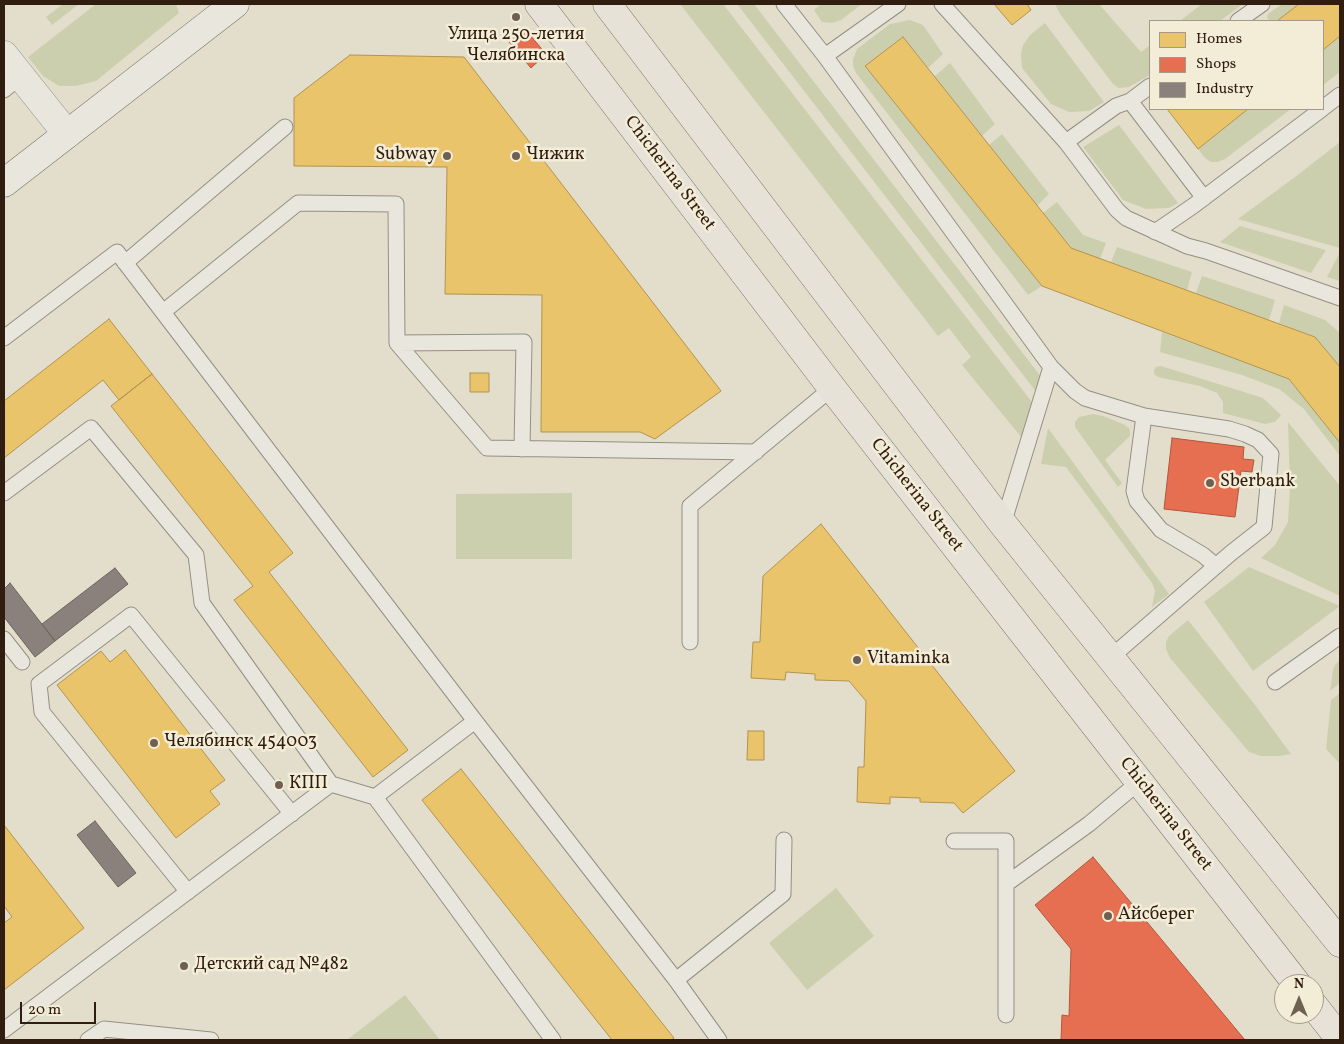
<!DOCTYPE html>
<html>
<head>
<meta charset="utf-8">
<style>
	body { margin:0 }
	#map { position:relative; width:1344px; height:1044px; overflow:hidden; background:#e3decc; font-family:Vollkorn,serif }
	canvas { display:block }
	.frame { position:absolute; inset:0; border:5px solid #311d0f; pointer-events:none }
	.legend { position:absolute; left:1149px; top:20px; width:175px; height:90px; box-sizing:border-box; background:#f3edd8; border:1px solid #a59a88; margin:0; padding:6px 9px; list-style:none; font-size:15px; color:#311d0f }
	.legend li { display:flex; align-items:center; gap:10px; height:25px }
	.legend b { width:25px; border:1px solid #a59a88 }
	.north { position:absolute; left:1274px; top:974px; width:50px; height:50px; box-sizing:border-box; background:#f3edd8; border:1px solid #a59a88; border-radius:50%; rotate:0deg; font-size:14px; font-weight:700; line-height:20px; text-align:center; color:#311d0f }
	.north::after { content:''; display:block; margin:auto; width:18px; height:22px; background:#6f6151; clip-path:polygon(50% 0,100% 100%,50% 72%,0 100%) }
	.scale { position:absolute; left:20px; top:1002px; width:76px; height:22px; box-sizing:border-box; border:2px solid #311d0f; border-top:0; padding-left:6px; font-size:15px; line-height:18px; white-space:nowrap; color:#311d0f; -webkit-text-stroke:4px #f3edd8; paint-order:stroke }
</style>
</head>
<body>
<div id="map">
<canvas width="1344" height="1044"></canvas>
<div class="frame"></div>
<ul class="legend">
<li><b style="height:14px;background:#e9c46a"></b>Homes</li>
<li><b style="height:14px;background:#e76f51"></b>Shops</li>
<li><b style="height:14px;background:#8a817c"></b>Industry</li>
</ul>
<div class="north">N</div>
<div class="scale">20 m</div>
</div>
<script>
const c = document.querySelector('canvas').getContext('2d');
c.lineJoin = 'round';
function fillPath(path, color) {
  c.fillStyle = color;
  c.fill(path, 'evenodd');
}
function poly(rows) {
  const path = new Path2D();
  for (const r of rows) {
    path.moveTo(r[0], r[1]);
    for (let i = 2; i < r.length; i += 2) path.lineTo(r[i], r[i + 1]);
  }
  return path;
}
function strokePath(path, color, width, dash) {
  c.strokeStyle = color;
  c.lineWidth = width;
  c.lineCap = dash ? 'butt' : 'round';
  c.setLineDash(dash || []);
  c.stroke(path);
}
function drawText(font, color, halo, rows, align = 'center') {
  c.font = font + ' Vollkorn,serif';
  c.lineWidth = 5;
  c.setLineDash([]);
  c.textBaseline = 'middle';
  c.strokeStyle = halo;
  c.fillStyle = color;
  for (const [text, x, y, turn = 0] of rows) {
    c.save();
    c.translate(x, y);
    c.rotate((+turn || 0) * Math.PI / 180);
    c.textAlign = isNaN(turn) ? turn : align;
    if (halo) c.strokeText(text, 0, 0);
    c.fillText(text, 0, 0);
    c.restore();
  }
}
fillPath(poly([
	[63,4,79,4,52,25,46,17],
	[96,4,176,4,179,13,96,81,76,86,59,86,43,76,28,57],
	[680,4,723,4,1032,402,1022,438,962,365,971,357,949,328,938,336],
	[737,4,754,4,1042,378,1037,393],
	[821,4,862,4,841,20,832,23,822,22,814,10],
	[1055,4,1099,4,1141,52,1150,45,1150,75,1129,87,1119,88,1113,84,1060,14],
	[1202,4,1243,4,1220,21,1180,21],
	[1282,4,1299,4,1277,21,1269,21,1267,17,1268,14],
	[910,20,923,25,943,54,928,68,903,37,865,66,1042,286,1028,295,856,73,853,66,853,59,857,49,890,24],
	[1045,23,1104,102,1089,111,1069,112,1051,104,1022,68,1021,54,1023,45,1030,35],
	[1340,36,1340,72,1323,85,1323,50],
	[950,63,995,124,982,136,934,77],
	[1248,109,1291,109,1225,159,1217,162,1211,162,1205,158,1198,149],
	[1119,125,1178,203,1169,208,1146,209,1123,200,1083,147],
	[1002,134,1049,194,1037,206,989,145],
	[1340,142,1340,248,1238,219,1295,177],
	[1057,202,1083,235,1106,243,1100,259,1071,248,1043,213],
	[1240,226,1326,250,1311,273,1220,242],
	[1117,247,1192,272,1187,290,1111,262],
	[1339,254,1340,255,1340,281,1327,277],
	[1202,276,1275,300,1269,320,1196,293],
	[1284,305,1325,320,1340,333,1340,367,1315,337,1279,323],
	[1162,332,1289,379,1340,443,1340,456,1304,409,1279,389,1242,375,1160,352],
	[1161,366,1263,398,1281,415,1275,422,1265,424,1223,413,1223,402,1217,393,1200,386,1158,377,1154,374,1154,370,1156,367],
	[1093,414,1103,416,1123,424,1129,428,1130,432,1130,436,1105,460,1122,483,1118,487,1075,427,1075,422,1079,417],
	[1288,422,1340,486,1340,596,1261,558,1275,545,1288,522,1290,487],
	[1048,428,1169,594,1152,607,1155,591,1152,583,1066,467,1041,464],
	[572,493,572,559,456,559,456,494],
	[1249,567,1340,606,1253,671,1204,602],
	[1188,620,1255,705,1291,754,1279,756,1261,756,1249,752,1170,658,1166,649,1166,642,1169,636],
	[1340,660,1340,683,1330,691,1333,670,1335,665],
	[1340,693,1340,762,1339,763,1326,749,1331,700],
	[836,888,874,936,807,990,769,943],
	[405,995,440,1040,347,1040]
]), '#cccfad');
const homes = poly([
	[994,4,1027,4,1031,10,1012,25,994,4],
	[1299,4,1340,4,1340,36,1323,50,1323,21,1277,21,1299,4],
	[903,37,1071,248,1315,337,1340,367,1340,443,1289,379,1042,286,865,66,903,37],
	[350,55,464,57,721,391,655,439,640,432,541,432,542,295,445,294,447,167,294,166,294,98,350,55],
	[1167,109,1248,109,1198,149,1167,109],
	[109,319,152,374,119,400,103,380,4,458,4,401,109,319],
	[470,373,489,373,489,392,470,392,470,373],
	[152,374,293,553,269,572,408,750,373,777,234,600,253,586,111,406,152,374],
	[821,524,1015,771,963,813,954,803,920,802,920,798,890,797,890,804,857,802,858,767,864,767,866,701,849,681,815,680,815,674,786,672,785,680,751,678,753,642,760,642,763,576,821,524],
	[125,650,225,780,210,791,220,804,176,838,57,685,101,651,110,662,125,650],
	[748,731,764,731,764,760,747,760,748,731],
	[461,769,674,1038,671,1040,612,1040,422,800,461,769],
	[280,779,285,786,279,791,274,784,280,779],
	[4,825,84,928,4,990,4,923,12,917,4,906,4,825]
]);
fillPath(homes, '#e9c46a');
strokePath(homes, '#b2924f', 1);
const shops = poly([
	[525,29,546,54,531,68,509,42,525,29],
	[1172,438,1244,447,1243,459,1254,460,1252,472,1241,471,1235,517,1164,509,1172,438],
	[1093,857,1245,1040,1061,1040,1062,1015,1069,1016,1071,949,1035,905,1093,857]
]);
fillPath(shops, '#e76f51');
strokePath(shops, '#b0563d', 1);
const industry = poly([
	[115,568,128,584,55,641,42,624,115,568],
	[10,583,55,641,35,657,4,617,4,589,10,583],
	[95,821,136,873,118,887,77,835,95,821]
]);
fillPath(industry, '#8a817c');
strokePath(industry, '#6f635b', 1);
const lane = poly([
	[784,4,825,56,1051,367,1075,391,1085,398,1144,416,1229,429,1245,434,1258,440,1271,454,1264,527,1231,553,1110,658],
	[942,4,1066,142,1117,210,1126,218,1187,246,1206,251,1340,298],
	[1238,21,1262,4],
	[825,56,898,4],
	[4,90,20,77],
	[1130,101,1204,198],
	[1323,108,1340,95],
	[1066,142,1116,106,1130,101,1150,86],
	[1155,232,1193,206,1322,109],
	[125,263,285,127],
	[163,312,298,203,396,204,397,343,487,448,756,452],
	[4,338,117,252,475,721,676,980,719,1040],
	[397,343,524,342,522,449],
	[1144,416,1134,491,1137,501,1161,530,1203,555,1216,566],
	[4,493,91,428,196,555,202,603,331,784,375,797,553,1040],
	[1003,524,1051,367],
	[4,639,22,662],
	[690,642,690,506,832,388],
	[1275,682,1340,636],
	[375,797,475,721],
	[954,841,1006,841,1006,1015],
	[1006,884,1089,824,1139,782],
	[188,892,42,712,39,684,131,615,292,814],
	[676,980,783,894,784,840],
	[4,1030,331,784],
	[88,1040,104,1029,211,1040]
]);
const street = poly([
	[4,55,67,134]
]);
const secondary = poly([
	[4,183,235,4]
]);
const primary = poly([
	[539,4,832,388,1297,984],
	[607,4,1003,524,1340,943],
	[1314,1006,1340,1039]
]);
strokePath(lane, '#948f83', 17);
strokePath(street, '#948f83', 29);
strokePath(secondary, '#7b756a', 29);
strokePath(primary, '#7b756a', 29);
strokePath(lane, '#e9e6de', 15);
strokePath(street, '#e9e6de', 28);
strokePath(secondary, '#e9e6de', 28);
strokePath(primary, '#e6e2d8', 28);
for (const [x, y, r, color] of [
	[516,17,5,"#6f6151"],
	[447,156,5,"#6f6151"],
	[516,156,5,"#6f6151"],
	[1210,483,5,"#6f6151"],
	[857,660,5,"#6f6151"],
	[154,743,5,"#6f6151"],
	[279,785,5,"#6f6151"],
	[1108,916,5,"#6f6151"],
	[184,966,5,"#6f6151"]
]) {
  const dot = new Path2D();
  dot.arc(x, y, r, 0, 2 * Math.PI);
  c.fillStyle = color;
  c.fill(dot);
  strokePath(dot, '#f3edd8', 2);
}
drawText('18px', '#311d0f', '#f3edd8', [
	["Улица 250-летия",516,36,"center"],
	["Челябинска",516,57,"center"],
	["Subway",437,156,"right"],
	["Чижик",526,156],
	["Sberbank",1220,483],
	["Vitaminka",867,660],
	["Челябинск 454003",164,743],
	["КПП",289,785],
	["Айсберег",1118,916],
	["Детский сад №482",194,966]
], 'left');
drawText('18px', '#311d0f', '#f3edd8', [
	["Chicherina Street",669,174,53],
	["Chicherina Street",916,496,52],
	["Chicherina Street",1165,815,52]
]);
</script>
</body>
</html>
